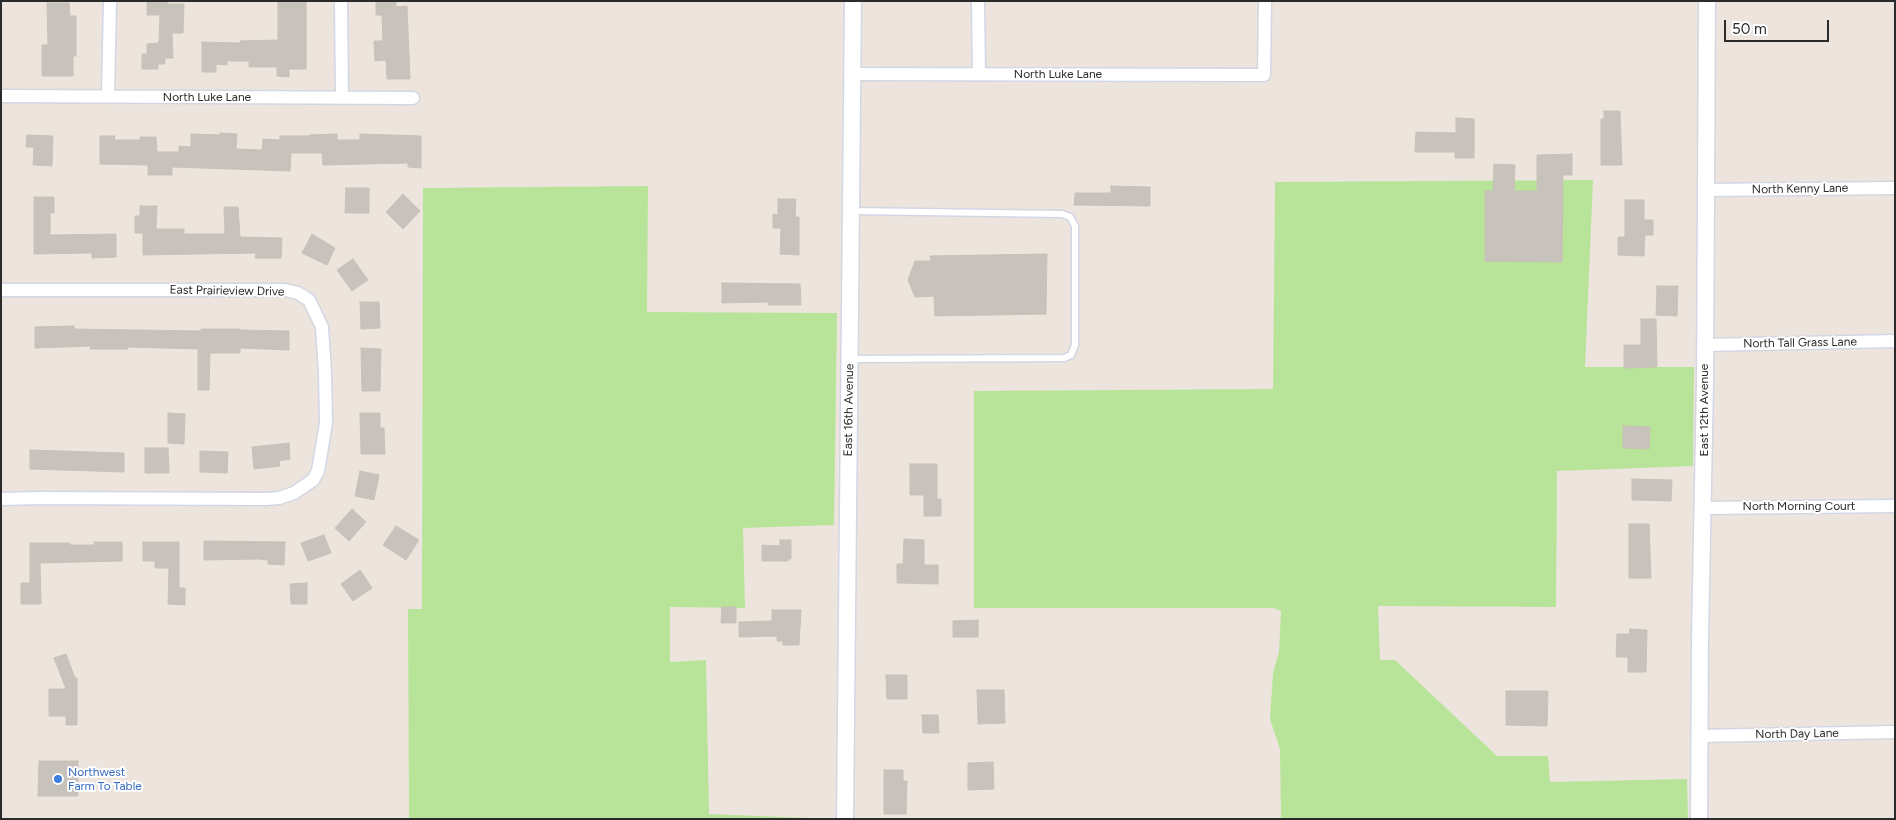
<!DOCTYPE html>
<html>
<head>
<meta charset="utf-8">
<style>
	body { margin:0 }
	#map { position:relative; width:1896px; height:820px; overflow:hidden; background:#ede5dd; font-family:Figtree,sans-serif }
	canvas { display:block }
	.frame { position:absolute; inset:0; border:2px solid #2b2b2b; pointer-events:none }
	.scale { position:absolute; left:1724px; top:20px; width:105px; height:22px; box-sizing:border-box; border:2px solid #2b2b2b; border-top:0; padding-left:6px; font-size:15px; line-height:18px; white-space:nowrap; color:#2b2b2b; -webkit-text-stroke:4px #fff; paint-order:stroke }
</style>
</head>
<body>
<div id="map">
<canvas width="1896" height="820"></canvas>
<div class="frame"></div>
<div class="scale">50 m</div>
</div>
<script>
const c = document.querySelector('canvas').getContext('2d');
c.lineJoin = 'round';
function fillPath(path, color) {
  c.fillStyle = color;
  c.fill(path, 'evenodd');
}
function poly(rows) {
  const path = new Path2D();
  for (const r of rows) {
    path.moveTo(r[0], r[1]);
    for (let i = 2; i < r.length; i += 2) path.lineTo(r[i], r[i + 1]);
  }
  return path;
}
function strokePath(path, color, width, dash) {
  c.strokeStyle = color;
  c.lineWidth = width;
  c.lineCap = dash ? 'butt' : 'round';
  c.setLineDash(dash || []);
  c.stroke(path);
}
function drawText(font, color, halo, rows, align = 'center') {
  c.font = font + ' Figtree,sans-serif';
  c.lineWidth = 4;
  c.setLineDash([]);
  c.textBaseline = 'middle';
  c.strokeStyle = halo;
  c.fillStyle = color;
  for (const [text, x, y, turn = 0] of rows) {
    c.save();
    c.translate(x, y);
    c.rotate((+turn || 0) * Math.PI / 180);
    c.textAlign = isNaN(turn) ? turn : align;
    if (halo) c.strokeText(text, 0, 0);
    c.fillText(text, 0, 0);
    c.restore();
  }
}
fillPath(poly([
	[1593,180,1585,367,1694,367,1693,466,1557,471,1556,607,1378,606,1380,660,1395,660,1497,756,1548,756,1550,782,1687,779,1688,819,1281,819,1280,749,1270,719,1273,673,1279,652,1281,611,1273,608,974,608,974,391,1273,389,1275,182],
	[648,186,647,312,837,313,834,525,743,528,745,608,670,607,670,662,706,660,709,814,834,819,409,819,408,609,422,609,423,188]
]), '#b7e499');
const building = poly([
	[147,1,168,1,167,4,184,4,183,33,172,33,173,58,165,58,165,64,158,64,158,69,142,69,142,54,147,54,147,44,159,43,160,15,147,15,147,1],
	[278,1,306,1,306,69,289,69,289,77,277,76,277,67,249,67,249,61,227,61,227,65,216,64,216,72,202,72,202,42,240,43,240,41,278,40,278,1],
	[376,1,396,1,396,7,407,6,410,79,387,79,386,60,375,61,374,41,383,41,382,15,376,15,376,1],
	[47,3,69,3,70,16,76,16,76,56,73,56,73,76,42,76,42,45,48,45,47,3],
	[1604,111,1620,111,1622,165,1601,165,1601,119,1604,119,1604,111],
	[1456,118,1474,119,1474,158,1455,158,1455,152,1415,152,1416,132,1456,133,1456,118],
	[220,133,237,134,236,149,262,150,263,139,280,140,280,136,310,136,310,135,337,134,337,140,360,140,360,134,421,136,421,168,408,167,408,163,323,165,322,153,291,153,290,171,172,167,172,175,148,175,148,165,100,164,100,136,115,136,114,140,140,140,140,137,156,137,157,152,179,152,179,146,191,147,191,134,220,135,220,133],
	[27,135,53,136,52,166,33,165,34,147,26,147,27,135],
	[1572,154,1572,175,1563,175,1562,262,1485,261,1485,191,1493,191,1494,164,1515,165,1514,191,1537,191,1537,155,1572,154],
	[1111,186,1150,187,1150,206,1074,205,1075,193,1111,193,1111,186],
	[346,188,369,188,369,213,345,213,346,188],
	[403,194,420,211,403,229,386,212,403,194],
	[34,197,54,197,54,213,50,213,50,235,116,234,116,257,92,258,92,253,34,254,34,197],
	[778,199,796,199,795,217,799,217,799,255,780,254,781,228,773,228,773,214,778,215,778,199],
	[1625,200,1644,200,1644,220,1653,220,1653,235,1645,235,1644,256,1618,255,1618,237,1625,237,1625,200],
	[140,206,157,206,156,229,184,229,184,234,225,234,224,207,238,207,240,237,282,238,281,258,255,258,256,253,143,255,143,233,135,233,135,216,140,216,140,206],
	[312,234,335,248,327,265,302,253,312,234],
	[1047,254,1046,314,935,316,934,296,915,297,908,280,915,261,931,261,930,256,1047,254],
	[353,259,368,280,352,291,337,270,353,259],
	[722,283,800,284,801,305,768,305,768,302,722,303,722,283],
	[1657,286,1678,286,1677,316,1656,315,1657,286],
	[360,302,379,302,380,328,361,329,360,302],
	[1641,319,1656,319,1657,367,1624,368,1624,345,1641,345,1641,319],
	[74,326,74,329,201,331,201,329,240,329,240,330,289,331,289,350,240,348,240,353,210,353,209,390,198,390,198,349,128,347,128,349,90,349,91,346,35,348,35,327,74,326],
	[361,348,381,349,380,391,362,391,361,348],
	[168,413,185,414,184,444,168,443,168,413],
	[360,413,380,413,380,428,384,428,385,454,361,454,360,413],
	[1623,426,1650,427,1649,449,1623,448,1623,426],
	[289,443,290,459,279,461,280,466,254,469,252,447,289,443],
	[145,448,168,448,169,473,145,473,145,448],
	[30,450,124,453,124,472,30,469,30,450],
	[200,451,228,452,227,473,200,472,200,451],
	[910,464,937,464,937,499,941,499,941,516,924,516,924,495,910,495,910,464],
	[360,471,379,475,374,500,355,496,360,471],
	[1632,479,1672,480,1671,501,1632,500,1632,479],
	[352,509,366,522,349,541,335,528,352,509],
	[1629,524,1649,524,1651,578,1629,578,1629,524],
	[396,526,419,540,406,560,383,545,396,526],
	[324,535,331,553,308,561,301,543,324,535],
	[904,539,924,540,924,565,938,565,938,584,897,583,897,564,903,564,904,539],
	[780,540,791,540,791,559,788,559,788,561,762,561,762,545,780,546,780,540],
	[204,541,285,542,284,565,268,564,268,560,258,559,204,560,204,541],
	[94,542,122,542,122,561,40,563,41,604,21,604,21,583,30,583,30,543,70,543,70,545,95,545,94,542],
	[143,542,179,542,179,588,185,588,185,605,168,604,169,568,155,568,155,561,143,561,143,542],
	[360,570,372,588,353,601,341,584,360,570],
	[307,583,307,604,291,604,290,584,307,583],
	[722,607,736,607,736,623,721,623,722,607],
	[772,610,801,610,799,645,783,645,783,641,777,641,777,636,739,637,739,622,772,621,772,610],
	[978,620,978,637,953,637,953,621,978,620],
	[1630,629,1647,630,1646,672,1628,672,1628,657,1616,657,1617,634,1629,634,1630,629],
	[66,654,75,678,77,678,77,725,66,725,66,716,49,716,49,689,66,689,54,658,66,654],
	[886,675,907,675,907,699,887,699,886,675],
	[977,690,1004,690,1005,723,978,724,977,690],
	[1506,691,1548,691,1547,726,1506,725,1506,691],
	[922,715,938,715,939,733,923,733,922,715],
	[39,761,78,761,78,796,38,796,39,761],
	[993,762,994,789,968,790,968,763,993,762],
	[884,770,903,770,903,781,907,781,906,814,884,814,884,770]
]);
fillPath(building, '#c8c2bc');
strokePath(building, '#c8c1b6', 1);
const service = poly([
	[851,359,1064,358,1071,355,1075,345,1075,226,1070,217,1062,214,852,211]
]);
const minor = poly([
	[341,1,342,97],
	[978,1,979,74],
	[852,74,1264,75,1265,1],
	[1,96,413,98],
	[108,96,110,1],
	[1706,190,1895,188],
	[1,290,285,290,298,293,309,300,322,327,325,373,326,423,318,471,313,480,294,493,279,498,266,499,39,498,1,499],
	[1704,345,1895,341],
	[1703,508,1895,506],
	[1700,736,1895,732]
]);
const tertiary = poly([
	[845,819,853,1],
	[1699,819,1700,639,1705,382,1707,1]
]);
strokePath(service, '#d2d7e4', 9);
strokePath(minor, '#d2d7e4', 15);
strokePath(tertiary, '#d2d7e4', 19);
strokePath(service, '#fff', 6);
strokePath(minor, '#fff', 12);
strokePath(tertiary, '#fff', 16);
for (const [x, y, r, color] of [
	[58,779,5,"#3f7fe0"]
]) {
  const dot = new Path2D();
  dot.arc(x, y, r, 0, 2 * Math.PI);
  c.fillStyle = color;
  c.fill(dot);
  strokePath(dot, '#fff', 2);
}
drawText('12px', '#2b2b2b', '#fff', [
	["North Luke Lane",1058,74],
	["North Luke Lane",207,97],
	["North Kenny Lane",1800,189,-1],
	["East Prairieview Drive",227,291,1],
	["North Tall Grass Lane",1800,343,-1],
	["East 16th Avenue",849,410,-89],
	["East 12th Avenue",1704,410,-90],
	["North Morning Court",1799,506],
	["North Day Lane",1797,734,-1]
]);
drawText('12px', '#366cbe', '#fff', [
	["Northwest",68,772],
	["Farm To Table",68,786]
], 'left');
</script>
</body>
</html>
